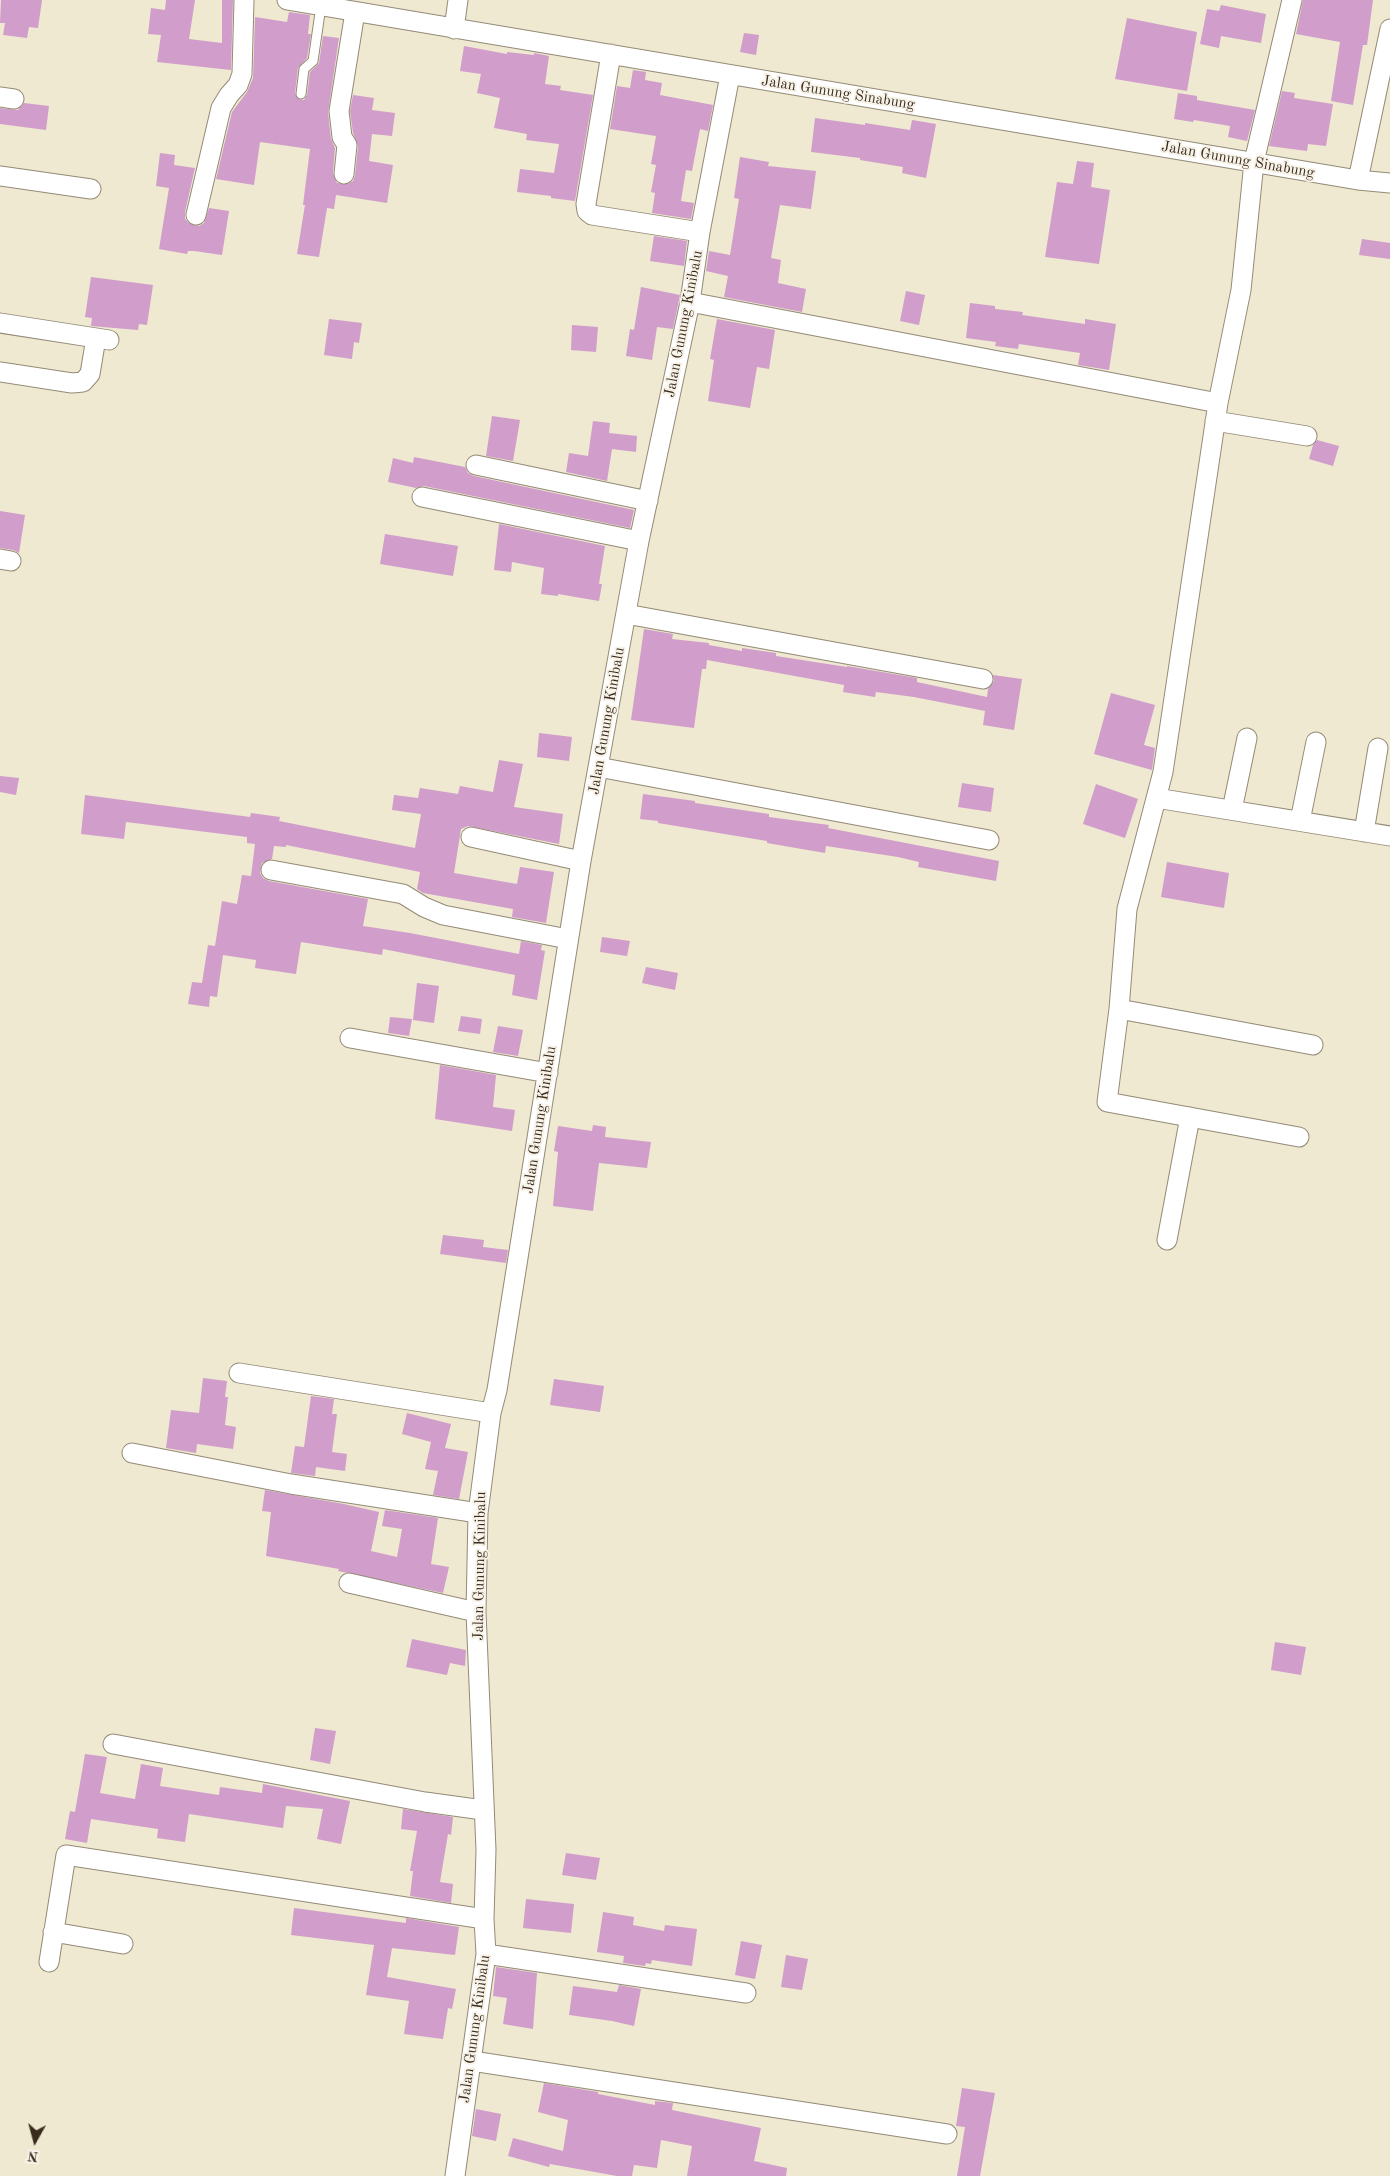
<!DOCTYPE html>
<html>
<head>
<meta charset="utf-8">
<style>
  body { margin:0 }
  #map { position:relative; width:1390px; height:2176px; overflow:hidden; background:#eee9d0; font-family:"Old Standard TT",serif }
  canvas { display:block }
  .north { position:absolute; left:10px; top:2116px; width:50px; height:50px; -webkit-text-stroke:4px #f7f3e8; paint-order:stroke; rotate:187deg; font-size:14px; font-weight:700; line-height:20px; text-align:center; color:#3b2a1e }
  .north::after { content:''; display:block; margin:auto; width:18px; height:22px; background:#3b2a1e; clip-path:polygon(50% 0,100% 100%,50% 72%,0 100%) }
</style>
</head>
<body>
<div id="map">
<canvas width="1390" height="2176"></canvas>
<div class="north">N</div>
</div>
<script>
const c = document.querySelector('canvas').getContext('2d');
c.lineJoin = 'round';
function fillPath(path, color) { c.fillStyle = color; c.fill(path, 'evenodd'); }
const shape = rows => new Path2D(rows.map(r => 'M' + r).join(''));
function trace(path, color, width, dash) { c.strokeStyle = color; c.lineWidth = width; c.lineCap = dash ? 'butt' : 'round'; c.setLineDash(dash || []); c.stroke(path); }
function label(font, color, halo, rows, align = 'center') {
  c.font = font + ' "Old Standard TT",serif'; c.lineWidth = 4; c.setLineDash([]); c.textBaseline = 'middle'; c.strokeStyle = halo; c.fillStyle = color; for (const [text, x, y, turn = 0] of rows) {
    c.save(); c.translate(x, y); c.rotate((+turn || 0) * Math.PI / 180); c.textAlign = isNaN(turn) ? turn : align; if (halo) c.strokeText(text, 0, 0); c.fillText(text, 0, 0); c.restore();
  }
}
const building = shape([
  [1,0,42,0,38,28,29,27,27,38,3,35,5,23,0,23],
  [166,0,195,0,189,39,222,43,222,0,233,0,231,70,157,62,161,35,148,34,151,8,165,10],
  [1303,0,1373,0,1367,45,1363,45,1353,105,1331,101,1340,42,1296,34],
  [1221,5,1266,14,1261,43,1221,36,1219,48,1200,44,1207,9,1219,11],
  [289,12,310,15,308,34,311,34,307,58,298,68,295,93,298,99,304,100,307,95,310,72,319,63,323,36,339,38,328,112,331,139,335,148,333,173,337,183,348,184,353,181,355,175,358,146,353,133,350,111,353,95,374,98,372,110,395,113,392,136,372,134,369,161,393,165,387,203,336,195,334,209,327,208,319,257,297,254,305,205,303,205,310,149,260,142,254,185,216,179,232,112,247,92,253,78,255,17,287,22],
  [1127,18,1197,32,1187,91,1115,79],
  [744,33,759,35,756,55,740,52],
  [464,46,507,54,507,52,534,55,534,53,549,56,545,84,561,86,560,90,593,95,575,201,551,198,551,196,517,192,520,169,554,173,559,144,526,140,527,134,494,128,500,98,477,93,481,74,460,71],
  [633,70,646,72,645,80,662,83,660,95,713,105,708,131,700,129,692,171,686,170,681,201,694,203,691,219,652,213,655,193,651,192,656,165,651,164,656,136,610,129,617,86,630,88],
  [1282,91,1295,93,1294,98,1333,104,1326,146,1308,144,1307,151,1269,146],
  [1178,93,1197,96,1197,100,1255,110,1247,141,1228,137,1230,126,1194,120,1193,122,1174,119],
  [24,103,49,106,46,130,0,124,0,108,18,110],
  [815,118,865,125,865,123,910,130,912,120,936,124,926,178,902,173,903,167,860,160,860,158,811,152],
  [160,153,175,155,174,165,195,168,185,212,185,219,189,223,199,226,204,223,209,208,229,211,222,255,194,251,188,251,187,254,159,249,169,188,156,186],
  [740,157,769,162,768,166,816,171,811,209,780,205,771,258,781,260,778,283,806,289,802,312,724,297,728,276,706,271,709,251,730,255,739,199,734,198],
  [1077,161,1094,163,1091,187,1110,190,1099,264,1045,257,1057,182,1073,184],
  [654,236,687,241,684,266,650,261],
  [1362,239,1390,243,1390,259,1359,255],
  [91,277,153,285,147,325,139,324,138,330,91,326,92,318,85,317],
  [641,287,680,295,673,329,657,327,652,360,626,356,630,329,634,330],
  [906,291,925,295,919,325,900,321],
  [970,303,995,306,995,309,1023,312,1022,315,1085,324,1085,319,1116,324,1109,370,1078,365,1080,353,1019,344,1018,349,995,346,996,342,966,338],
  [329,319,362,323,359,343,354,342,352,359,324,355],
  [717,319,775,330,769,369,757,367,750,408,708,401,714,360,710,359],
  [572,325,598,327,596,352,571,350],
  [492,416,520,420,513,461,486,456],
  [593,421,610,423,609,433,637,436,636,452,612,449,607,481,566,472,569,453,588,456],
  [1317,440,1339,446,1333,466,1309,459,1313,445],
  [414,457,465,467,468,473,474,476,634,510,630,528,424,486,416,488,388,482,393,458,413,463],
  [0,511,25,515,19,553,13,550,0,548],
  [499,524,605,546,599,584,602,584,599,601,558,594,558,596,541,594,544,568,512,562,511,572,494,570],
  [385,534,458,546,453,576,380,564],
  [644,629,673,634,672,639,709,643,709,645,742,651,742,648,776,653,776,656,847,667,847,666,917,678,917,682,987,697,988,689,994,681,993,675,1022,679,1014,730,983,725,985,711,914,697,876,692,875,697,843,692,844,685,707,660,706,669,702,669,694,728,631,720],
  [1111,693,1155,705,1144,745,1155,748,1152,770,1094,754],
  [539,733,572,737,569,761,537,757],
  [499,760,523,764,514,807,563,814,559,844,468,826,461,829,454,873,517,884,520,867,554,872,546,923,512,917,513,909,423,893,417,889,420,872,286,845,286,847,274,846,272,859,262,863,260,873,263,878,269,881,368,899,363,926,410,933,519,954,521,941,542,945,541,950,545,951,537,1000,512,995,515,975,383,949,382,955,301,942,296,974,255,968,256,960,223,955,217,997,210,996,209,1007,188,1004,192,982,202,983,208,945,215,946,222,901,237,904,242,875,251,876,255,844,247,843,247,837,126,822,124,839,81,834,85,795,250,817,251,813,280,817,279,821,415,848,421,814,392,810,394,795,418,798,420,788,458,794,460,786,493,792],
  [0,776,19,778,16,795,0,792],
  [962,783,994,788,991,812,958,807],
  [1096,784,1138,799,1125,838,1083,824],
  [643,794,695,801,695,803,769,814,769,817,829,825,828,828,999,861,996,881,918,867,919,862,898,857,826,846,825,853,767,843,767,841,658,823,658,821,640,819],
  [1167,862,1229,873,1224,908,1161,897],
  [602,937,630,941,627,956,600,952],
  [646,967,678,973,675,990,642,983],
  [417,983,439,986,434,1023,413,1020],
  [461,1016,482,1019,480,1034,458,1031],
  [390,1017,412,1019,409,1036,388,1033],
  [498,1026,523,1030,518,1056,493,1052],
  [440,1065,496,1075,493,1107,515,1110,512,1131,435,1119],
  [593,1125,606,1127,605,1137,651,1142,647,1168,599,1163,593,1211,553,1206,558,1152,554,1151,558,1126,592,1131],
  [443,1235,484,1240,483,1247,508,1250,506,1263,440,1254],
  [203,1378,227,1381,225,1397,228,1397,225,1425,236,1427,233,1449,197,1444,196,1453,166,1448,171,1410,199,1413],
  [554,1379,604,1386,600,1412,550,1405],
  [311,1396,334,1399,332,1414,337,1414,332,1452,347,1454,345,1471,316,1467,315,1476,291,1473,295,1446,304,1447],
  [407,1413,451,1424,445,1448,468,1452,459,1499,433,1495,438,1471,425,1469,431,1442,402,1434],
  [265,1490,344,1504,379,1512,371,1551,397,1557,402,1529,382,1526,385,1510,438,1518,431,1564,449,1567,443,1593,338,1571,339,1569,266,1556,271,1512,262,1511],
  [412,1639,466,1650,465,1666,450,1663,447,1675,406,1667],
  [1275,1642,1306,1647,1301,1675,1271,1670],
  [315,1728,336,1731,330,1764,310,1760],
  [85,1754,107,1757,100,1793,135,1799,141,1764,163,1768,160,1786,219,1795,220,1787,262,1793,263,1784,350,1801,341,1844,317,1839,323,1809,286,1806,283,1828,189,1814,185,1842,157,1838,158,1829,91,1819,87,1843,65,1839,70,1811,75,1812],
  [403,1809,453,1817,451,1835,448,1834,440,1882,453,1884,451,1903,410,1896,413,1871,410,1871,417,1831,401,1829],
  [566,1853,600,1858,596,1880,562,1875],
  [526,1899,574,1904,571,1933,523,1928],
  [294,1908,406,1923,406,1918,459,1927,455,1955,392,1948,387,1977,456,1989,452,2009,448,2008,443,2039,404,2034,409,2001,366,1995,374,1945,291,1935],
  [603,1912,634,1917,633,1925,664,1931,665,1925,697,1929,692,1966,652,1960,651,1964,646,1963,645,1966,623,1963,624,1956,597,1952],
  [741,1941,762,1945,755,1979,735,1975],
  [786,1955,808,1959,802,1990,781,1987],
  [496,1967,537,1973,533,2029,503,2024,507,1998,493,1996],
  [619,1985,641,1989,634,2026,612,2021,569,2015,573,1986,617,1992],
  [544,2083,598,2092,598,2094,655,2105,655,2101,673,2103,672,2110,761,2128,754,2161,787,2168,786,2176,687,2176,692,2146,661,2140,657,2168,634,2165,632,2176,617,2176,550,2164,549,2167,508,2156,513,2138,563,2151,568,2120,538,2112],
  [962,2088,995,2093,980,2176,957,2176,965,2127,956,2126],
  [476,2109,501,2114,496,2141,472,2136]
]);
const service = shape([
  [301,94,304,69,313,61,321,6]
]);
const minor = shape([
  [287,0,1358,180,1390,183],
  [1292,0,1254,162,1241,290,1218,403,1163,772,1127,909,1119,1009,1313,1045],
  [454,29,458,0],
  [611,54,586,204,587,211,592,215,700,232],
  [0,97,14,99],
  [344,174,347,145,342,137,339,111,355,12],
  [0,176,91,189],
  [1358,180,1390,29],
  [196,215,221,108,229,95,238,85,242,74,244,0],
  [690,302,1218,403],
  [0,323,109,340],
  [0,372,72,383,83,382,90,374,96,338],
  [1215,421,1307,436],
  [476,465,648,501],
  [422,497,639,541],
  [0,559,11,561],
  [626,614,983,679],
  [598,767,989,840],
  [1156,798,1390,836],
  [1232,810,1247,738],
  [1300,821,1316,742],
  [1364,832,1378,748],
  [471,837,581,861],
  [271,870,403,894,424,907,443,915,568,939],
  [1119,1009,1107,1102,1299,1137],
  [350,1038,548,1073],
  [1167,1240,1190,1117],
  [239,1373,491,1413],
  [132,1453,291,1484,478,1513],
  [349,1583,476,1612],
  [113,1744,425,1802,483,1810],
  [53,1932,123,1944],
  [486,1954,746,1993],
  [49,1962,66,1855,484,1919],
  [472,2061,947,2134],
  [455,2176,486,1954,484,1919,486,1850,476,1612,478,1513,491,1413,497,1390,581,861,639,541,690,302,700,232,730,75]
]);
const streetNames = [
  ["Jalan Gunung Sinabung",838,93,9],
  ["Jalan Gunung Sinabung",1238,160,10],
  ["Jalan Gunung Kinibalu",684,324,-79],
  ["Jalan Gunung Kinibalu",607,721,-80],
  ["Jalan Gunung Kinibalu",540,1120,-81],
  ["Jalan Gunung Kinibalu",480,1566,-89],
  ["Jalan Gunung Kinibalu",475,2029,-82]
];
fillPath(building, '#d19dcb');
trace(service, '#948a77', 11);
trace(minor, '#948a77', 21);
trace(service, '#fff', 9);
trace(minor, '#fff', 19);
label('15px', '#3b2a1e', '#f7f3e8', streetNames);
</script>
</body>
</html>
